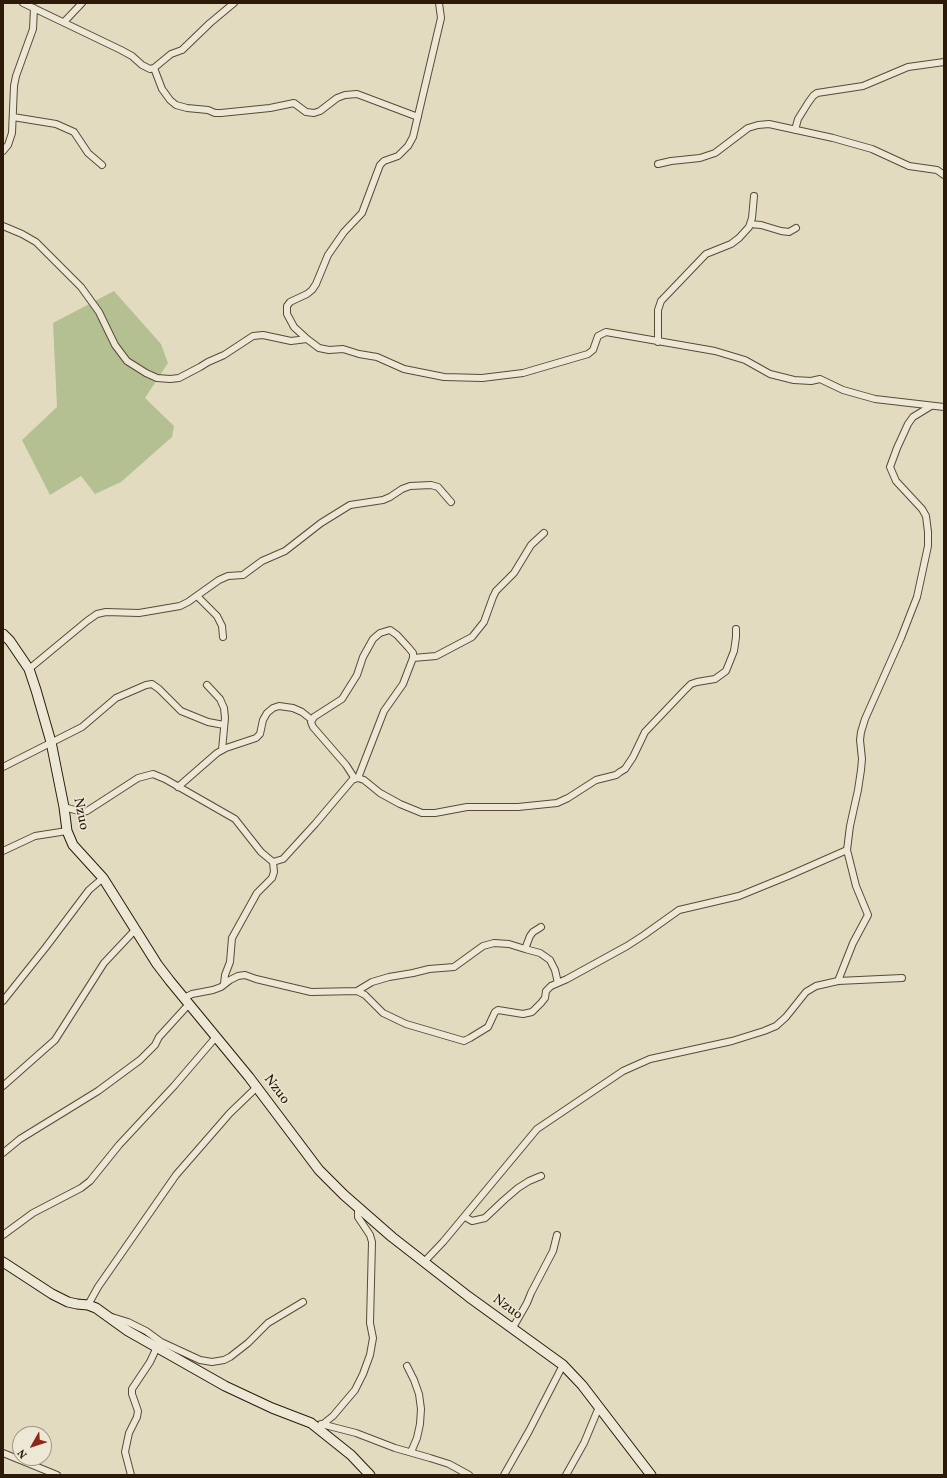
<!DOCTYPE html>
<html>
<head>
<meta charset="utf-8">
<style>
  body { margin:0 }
  #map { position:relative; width:947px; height:1478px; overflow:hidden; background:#e3dbc0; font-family:Vollkorn,serif }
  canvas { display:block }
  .frame { position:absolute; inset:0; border:4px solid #2b1a07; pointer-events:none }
  .north { position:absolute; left:12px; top:1426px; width:40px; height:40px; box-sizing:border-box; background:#ede8d6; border:1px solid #9f9683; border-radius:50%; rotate:231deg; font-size:11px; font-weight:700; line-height:16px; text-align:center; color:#2b1a07 }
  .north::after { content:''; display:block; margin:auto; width:14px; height:18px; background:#8f2418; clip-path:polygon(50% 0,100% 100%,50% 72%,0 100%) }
</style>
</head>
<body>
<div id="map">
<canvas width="947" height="1478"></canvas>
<div class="frame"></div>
<div class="north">N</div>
</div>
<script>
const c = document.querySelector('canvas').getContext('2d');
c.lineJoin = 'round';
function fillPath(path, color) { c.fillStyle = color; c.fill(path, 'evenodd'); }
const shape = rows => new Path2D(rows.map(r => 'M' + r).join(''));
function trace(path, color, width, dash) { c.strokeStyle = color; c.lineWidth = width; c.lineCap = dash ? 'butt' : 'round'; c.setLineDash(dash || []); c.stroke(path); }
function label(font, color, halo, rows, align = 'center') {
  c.font = font + ' Vollkorn,serif'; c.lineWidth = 3; c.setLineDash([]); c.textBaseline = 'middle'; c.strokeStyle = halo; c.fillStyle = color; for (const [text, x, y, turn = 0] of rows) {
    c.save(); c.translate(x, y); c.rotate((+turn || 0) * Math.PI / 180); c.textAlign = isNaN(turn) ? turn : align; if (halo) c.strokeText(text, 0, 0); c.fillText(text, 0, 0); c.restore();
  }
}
const green = shape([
  [114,291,161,344,168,363,145,398,174,426,172,437,121,482,95,494,81,476,50,495,22,440,57,407,53,323]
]);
const street = shape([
  [23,3,121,50,132,56,142,65,150,69,154,68,171,54,182,50,210,23,234,3],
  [439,3,441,18,413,137,408,146,398,156,384,161,380,165,362,213,344,232,328,255,316,284,312,290,307,294,290,302,287,306,287,314,294,327,307,339,319,348,329,350,343,349,359,354,377,357,404,369,444,377,482,378,523,373,588,354,593,350,598,336,606,332,715,351,745,360,770,374,794,380,811,381,820,379,843,390,875,399,944,407],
  [64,22,82,3],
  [154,68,162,89,170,100,176,105,187,108,208,110,215,113,221,113,270,108,294,103,306,112,314,113,320,111,337,98,345,95,357,94,418,117],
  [13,117,56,124,74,132,88,153,102,165],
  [795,130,798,119,808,103,813,96,817,93,863,86,908,67,944,62],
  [3,151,8,145,12,133,14,86,16,76,33,29,34,8],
  [658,164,671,161,700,158,715,153,748,128,758,125,769,124,833,138,872,149,909,166,937,170,944,175],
  [750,224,761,225,781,231,789,232,796,228],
  [3,226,22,234,36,242,81,287,99,312,115,345,127,361,146,373,157,378,170,379,179,378,200,367,208,362,224,355,253,336,263,335,291,341,307,339],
  [658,342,658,310,661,301,706,254,731,244,739,238,749,227,752,218,754,196],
  [197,596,217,616,222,626,223,637],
  [413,658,436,656,472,637,484,622,493,597,496,591,514,573,531,545,544,533],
  [29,669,87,621,97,614,106,612,139,613,180,606,188,602,219,580,228,576,243,575,262,561,285,551,321,523,350,505,383,500,390,497,402,489,410,486,431,485,438,487,451,502],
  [207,685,220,699,224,708,225,718,222,750],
  [3,767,82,727,116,698,146,685,152,684,159,689,181,711,208,722,224,725],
  [355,779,346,765,313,727,311,722,314,717,342,699,357,675,363,657,373,639,380,633,390,630,397,635,408,647,413,653,413,658,403,684,384,711,358,778],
  [178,787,217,753,226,748,256,738,260,734,263,720,267,713,273,708,279,706,293,708,302,712,312,720],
  [64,807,82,812,87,811,138,778,153,774,165,779,235,819,261,852,273,862,283,859,315,824,353,779,358,778,364,780,380,793,400,804,422,813,435,813,467,807,518,807,557,803,568,798,596,780,616,775,620,772,625,769,633,757,645,732,684,691,691,684,697,682,715,679,726,671,734,651,736,637,736,629],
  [3,851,35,836,67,831],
  [525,949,530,936,533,932,541,927],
  [838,981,853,943,868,915,856,886,847,850,850,826,858,790,861,770,862,759,860,740,861,732,865,719,901,638,917,597,928,546,928,532,926,516,922,509,896,481,890,467,897,448,908,424,913,417,931,406],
  [224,984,225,975,230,962,232,938,257,893,272,878,274,872,273,862],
  [357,991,372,982,389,977,413,973,429,969,454,967,483,946,494,943,509,944,525,949,540,953,550,960,555,970,558,983],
  [184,998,192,994,213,990,221,987,230,980,238,976,245,975,256,979,311,992,357,991,365,995,383,1013,406,1024,464,1041,470,1038,488,1027,495,1012,498,1010,523,1014,532,1012,541,1003,545,998,546,991,551,986,567,979,627,946,644,935,679,910,739,896,788,876,847,850],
  [3,1001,46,947,89,890,103,878],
  [3,1086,55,1040,104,963,135,930],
  [3,1153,20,1139,98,1091,140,1060,155,1045,159,1037,189,1004],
  [465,1217,472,1221,485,1218,504,1200,518,1188,529,1181,541,1176],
  [3,1235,33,1213,81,1188,90,1181,119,1145,174,1086,216,1037],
  [424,1262,443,1242,537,1129,623,1071,650,1059,732,1041,764,1031,776,1026,786,1017,806,992,816,986,838,981,902,978],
  [88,1305,98,1287,176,1175,230,1113,257,1087],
  [112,1317,128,1322,146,1331,161,1342,200,1360,212,1362,224,1360,230,1357,248,1343,268,1323,303,1302],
  [510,1327,515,1324,527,1303,531,1293,553,1251,557,1235],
  [407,1366,414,1380,419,1394,421,1409,420,1424,417,1438,411,1452],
  [321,1424,356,1433,395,1448,430,1458,449,1464,469,1475],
  [323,1424,333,1416,355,1390,363,1374,370,1355,373,1338,370,1323,372,1242,370,1235,358,1217,358,1207],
  [3,1453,57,1475],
  [131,1475,125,1452,129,1433,137,1417,138,1411,132,1394,132,1389,150,1362,157,1347],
  [504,1475,529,1431,563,1365],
  [566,1475,584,1443,599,1407]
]);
const secondary = shape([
  [3,634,10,641,29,669,36,690,51,742,64,807,67,831,73,845,103,878,157,964,170,981,249,1077,319,1170,344,1195,392,1237,469,1297,563,1365,582,1385,651,1475],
  [3,1262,52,1294,68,1302,77,1304,88,1305,96,1308,128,1331,225,1386,272,1408,311,1423,351,1455,370,1475]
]);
const streetNames = [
  ["Nzuo",80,814,79],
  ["Nzuo",276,1090,53],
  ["Nzuo",507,1308,36]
];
fillPath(green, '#b4c092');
trace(street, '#594a35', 8);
trace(secondary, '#2b1a07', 11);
trace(street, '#ede8d6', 6);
trace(secondary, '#ede8d6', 9);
label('14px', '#2b1a07', '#ede8d6', streetNames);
</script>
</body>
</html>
